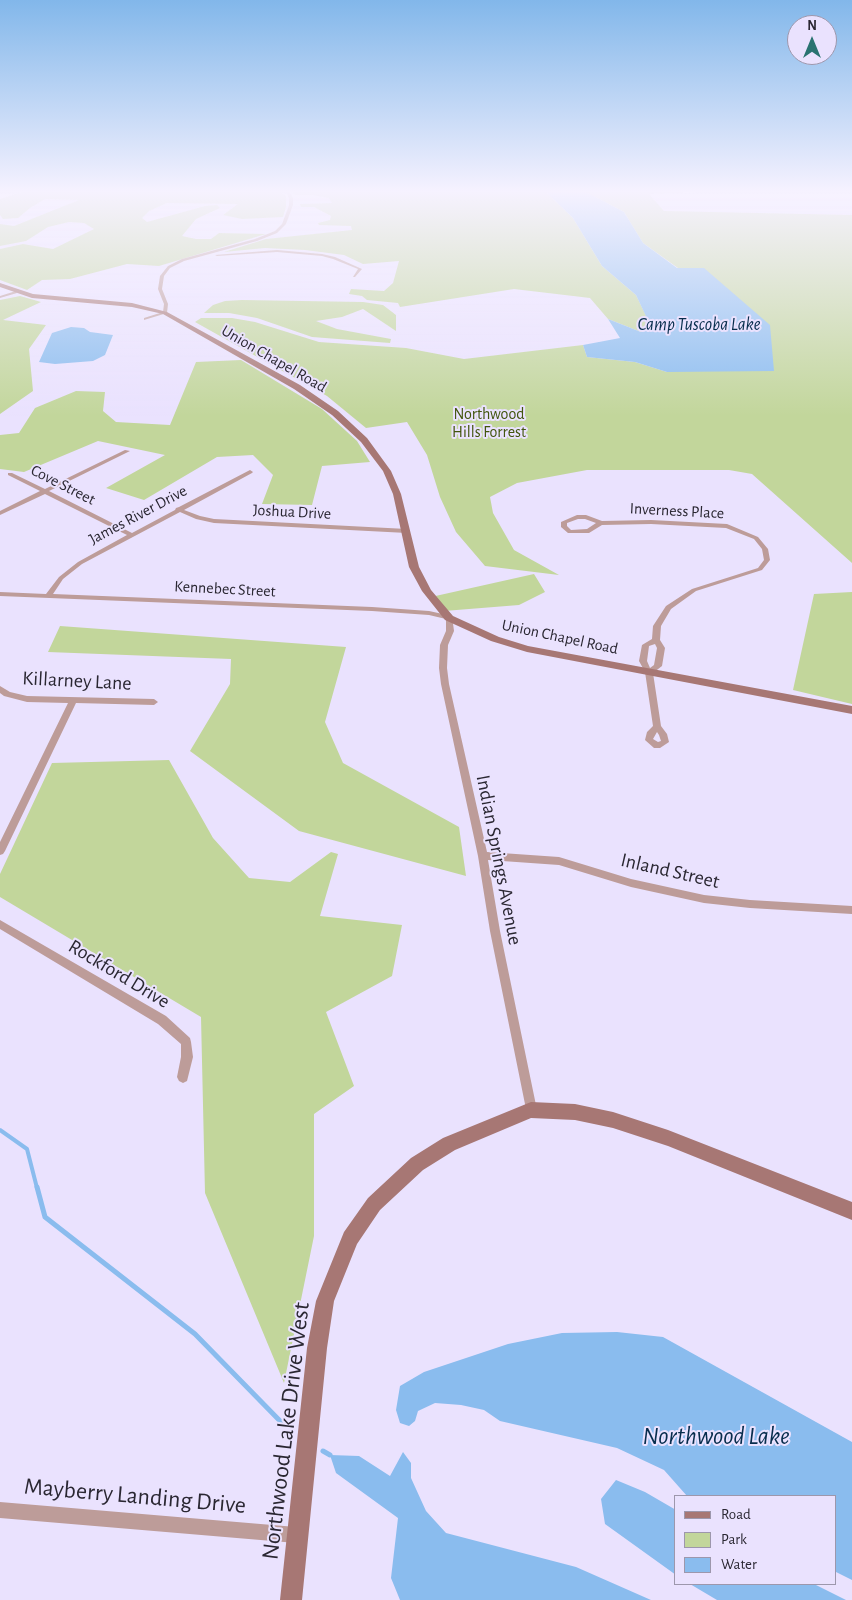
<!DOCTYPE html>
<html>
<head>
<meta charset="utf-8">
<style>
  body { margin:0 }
  #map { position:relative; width:852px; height:1600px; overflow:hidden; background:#eae2fe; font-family:"Alegreya Sans",sans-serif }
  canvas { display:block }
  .legend { position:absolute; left:674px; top:1495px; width:162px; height:90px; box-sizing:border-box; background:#eae2fe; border:1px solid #9d97ac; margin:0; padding:6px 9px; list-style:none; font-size:15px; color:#2a2732 }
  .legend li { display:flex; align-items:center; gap:10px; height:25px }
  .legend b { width:25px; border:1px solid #9d97ac }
  .north { position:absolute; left:787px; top:15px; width:50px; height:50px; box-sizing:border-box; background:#eae2fe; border:1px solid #9d97ac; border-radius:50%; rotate:0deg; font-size:14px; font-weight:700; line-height:20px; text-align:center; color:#2a2732 }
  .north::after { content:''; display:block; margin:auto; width:18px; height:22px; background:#2a7371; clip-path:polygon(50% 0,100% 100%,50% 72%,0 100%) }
</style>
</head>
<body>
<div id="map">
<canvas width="852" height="1600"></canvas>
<ul class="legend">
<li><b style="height:6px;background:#a77774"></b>Road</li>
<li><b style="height:14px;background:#c2d69b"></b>Park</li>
<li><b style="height:14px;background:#8abcee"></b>Water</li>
</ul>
<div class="north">N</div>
</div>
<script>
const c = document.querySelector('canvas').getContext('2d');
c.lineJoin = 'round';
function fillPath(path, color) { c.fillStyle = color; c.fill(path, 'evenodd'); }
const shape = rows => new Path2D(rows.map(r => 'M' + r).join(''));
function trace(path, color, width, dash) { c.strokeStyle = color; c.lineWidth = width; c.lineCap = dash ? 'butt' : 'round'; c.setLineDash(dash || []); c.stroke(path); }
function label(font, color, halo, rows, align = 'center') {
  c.font = font + ' "Alegreya Sans",sans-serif'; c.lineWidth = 4; c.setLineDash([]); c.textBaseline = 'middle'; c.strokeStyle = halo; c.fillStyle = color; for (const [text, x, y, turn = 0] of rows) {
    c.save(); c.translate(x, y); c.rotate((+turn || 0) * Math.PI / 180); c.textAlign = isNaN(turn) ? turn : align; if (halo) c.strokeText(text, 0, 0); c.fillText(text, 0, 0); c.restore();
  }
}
const green = shape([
  [22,192,280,192,286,196,286,207,283,217,242,219,223,215,238,204,167,203,149,211,142,218,147,222,205,206,217,205,220,208,196,219,182,236,196,239,211,239,219,233,266,234,159,266,127,264,70,279,42,280,27,290,0,280,0,249,23,244,53,249,94,229,84,223,69,222,48,227,26,241,0,246,0,224,14,226,79,200,45,199,30,208,18,218,3,219,0,215,0,199],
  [292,192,546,192,573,218,602,266,636,295,653,330,641,332,608,319,590,298,514,289,400,307,398,303,367,300,362,296,349,294,351,289,384,291,393,283,399,261,363,264,344,255,305,250,265,248,224,252,266,239,352,230,351,226,319,225,318,223,330,220,331,216,314,207,301,207,300,204,332,203,329,198,314,195,295,195],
  [586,192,698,192,649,194,664,211,852,215,852,563,752,474,729,470,587,470,517,483,490,497,493,513,514,550,559,575,485,566,456,532,440,497,427,455,407,422,366,428,327,396,195,322,201,318,232,318,255,322,319,342,406,348,464,359,583,345,587,357,635,362,667,372,704,268,678,268,643,243,624,212],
  [20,296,41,302,3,320,46,325,29,349,33,391,0,414,0,300],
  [242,300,363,302,383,305,396,315,396,331,363,309,342,317,316,321,337,329,391,339,390,343,312,337,257,318,229,313,204,313,213,305,225,301],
  [241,360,322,409,357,441,370,462,322,466,312,505,262,504,273,475,253,455,217,457,144,500,106,488,165,455,98,441,24,472,0,469,0,435,19,433,35,408,76,391,105,392,103,411,116,422,170,425,196,362],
  [534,574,545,592,519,605,444,611,431,597],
  [852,592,852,704,793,690,814,594],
  [60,626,346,647,325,722,343,763,459,827,466,876,299,831,190,751,230,684,231,659,48,652],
  [169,760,213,838,249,878,290,882,331,852,338,854,320,916,402,925,392,976,326,1012,354,1086,314,1114,314,1236,284,1383,205,1193,201,1017,0,897,0,874,52,763]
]);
const water = shape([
  [546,192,586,192,624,212,643,243,677,268,704,268,770,325,774,371,667,372,635,362,587,357,583,345,620,338,608,319,641,332,652,329,636,295,602,266,573,218],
  [71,327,84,328,90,332,113,335,105,355,93,361,55,364,39,362,52,333],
  [617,1332,663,1337,852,1442,852,1580,836,1572,836,1496,687,1496,664,1470,617,1448,500,1421,484,1410,461,1405,435,1403,418,1411,415,1421,409,1426,400,1423,396,1410,400,1386,424,1372,508,1344,562,1333],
  [403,1452,411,1463,411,1478,426,1511,446,1533,576,1567,651,1600,400,1600,391,1578,398,1518,336,1473,330,1455,359,1456,390,1476],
  [616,1480,645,1492,676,1510,676,1575,605,1524,601,1499],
  [690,1584,814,1584,846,1600,717,1600]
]);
const streamFar1 = shape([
  [0,1130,27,1149,37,1188]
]);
const stream = shape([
  [37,1187,45,1217,195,1334,283,1424],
  [323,1451,330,1455]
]);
const street = shape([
  [286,192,290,192,293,198,293,205,286,224,277,233,257,241,184,261,170,268,164,276,162,289,168,304,167,313,144,320,144,318,163,312,164,304,158,289,160,276,168,266,182,259,255,239,275,231,282,224,289,205,289,198,286,192],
  [277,250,322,254,335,257,362,269,355,277,353,277,358,269,333,259,322,256,277,252,217,256,215,255,277,250],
  [16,291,17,293,0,298,0,296,16,291],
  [125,450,130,451,49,491,132,533,175,510,176,508,179,507,250,470,253,472,252,473,184,510,200,516,214,519,407,529,410,531,407,533,214,523,196,519,180,512,82,564,63,579,53,594,372,607,429,611,452,616,454,631,448,645,447,668,449,684,487,852,559,857,631,879,704,895,750,900,852,906,852,914,750,908,704,903,631,887,559,865,488,860,500,931,537,1110,535,1114,531,1116,527,1114,490,931,478,856,441,684,439,668,440,645,446,631,446,619,429,615,372,611,0,596,0,592,46,594,59,577,78,562,127,535,45,494,0,515,0,511,40,491,8,475,8,473,12,473,45,489,125,450],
  [577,515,586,515,602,521,651,520,727,524,758,537,768,549,770,560,762,570,696,591,671,609,661,626,660,640,665,648,662,666,653,673,661,726,667,734,669,742,660,748,654,748,645,740,647,732,653,726,645,672,639,661,642,645,652,639,653,626,666,606,692,589,758,568,764,560,762,549,754,539,726,528,651,524,602,525,589,533,568,533,561,527,561,522,577,515],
  [578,519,585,519,596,523,587,529,571,530,567,526,567,523,578,519],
  [655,644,657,648,654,665,650,668,647,661,649,646,655,644],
  [657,732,659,735,661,741,658,742,653,739,657,732],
  [0,686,10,692,27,696,154,699,158,702,154,705,76,703,5,851,3,854,0,855,0,842,68,703,27,702,4,696,0,693,0,686],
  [0,920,166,1016,190,1038,191,1042,193,1057,187,1081,183,1083,179,1081,177,1077,181,1057,181,1044,158,1024,0,929,0,920],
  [0,1502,296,1527,301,1530,304,1535,301,1540,296,1543,0,1518,0,1502]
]);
const secondary = shape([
  [0,283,33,294,132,303,167,312,300,385,338,411,367,438,391,471,401,494,419,567,431,590,453,616,499,637,528,646,852,706,852,714,527,652,491,641,445,620,422,591,409,567,393,494,383,471,361,442,332,415,294,389,163,314,132,307,32,298,0,287,0,283],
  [531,1102,575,1104,613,1112,668,1130,852,1202,852,1220,668,1146,613,1128,575,1120,531,1118,455,1150,423,1170,380,1210,357,1244,334,1301,327,1348,302,1600,280,1600,307,1348,316,1301,344,1232,368,1198,411,1158,443,1138,531,1102]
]);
const farStreetnames = [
  ["Union Chapel Road",274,359,30],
  ["Cove Street",63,485,27],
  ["Inverness Place",677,511,3],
  ["Joshua Drive",292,512,3],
  ["James River Drive",138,515,-28],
  ["Kennebec Street",225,589,3],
  ["Union Chapel Road",560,637,12]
];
const farParknames = [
  ["Northwood",489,414],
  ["Hills Forrest",489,432]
];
const farWaternames = [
  ["Camp Tuscoba Lake",699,325]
];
const streetNames = [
  ["Killarney Lane",77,681,3],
  ["Indian Springs Avenue",499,860,79],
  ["Inland Street",670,871,13],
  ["Rockford Drive",119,974,31]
];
const nearStreetnames = [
  ["Northwood Lake Drive West",286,1431,-83],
  ["Mayberry Landing Drive",135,1496,5]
];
const nearWaternames = [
  ["Northwood Lake",716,1436]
];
fillPath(green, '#c2d69b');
fillPath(water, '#8abcee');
trace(streamFar1, '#8abcee', 4);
trace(stream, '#8abcee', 5);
fillPath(street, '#bd9c99');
fillPath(secondary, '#a77774');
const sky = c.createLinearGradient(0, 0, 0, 416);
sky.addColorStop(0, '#82b7ea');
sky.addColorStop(0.46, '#f6f2ff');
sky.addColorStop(1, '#f6f2ff00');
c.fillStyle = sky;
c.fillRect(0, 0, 852, 416);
label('16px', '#2a2732', '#eae2fe', farStreetnames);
label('16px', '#42550d', '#eae2fe', farParknames);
label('italic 18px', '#072d4d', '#eae2fe', farWaternames);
label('20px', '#2a2732', '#eae2fe', streetNames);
label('24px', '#2a2732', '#eae2fe', nearStreetnames);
label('italic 25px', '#072d4d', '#eae2fe', nearWaternames);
</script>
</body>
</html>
